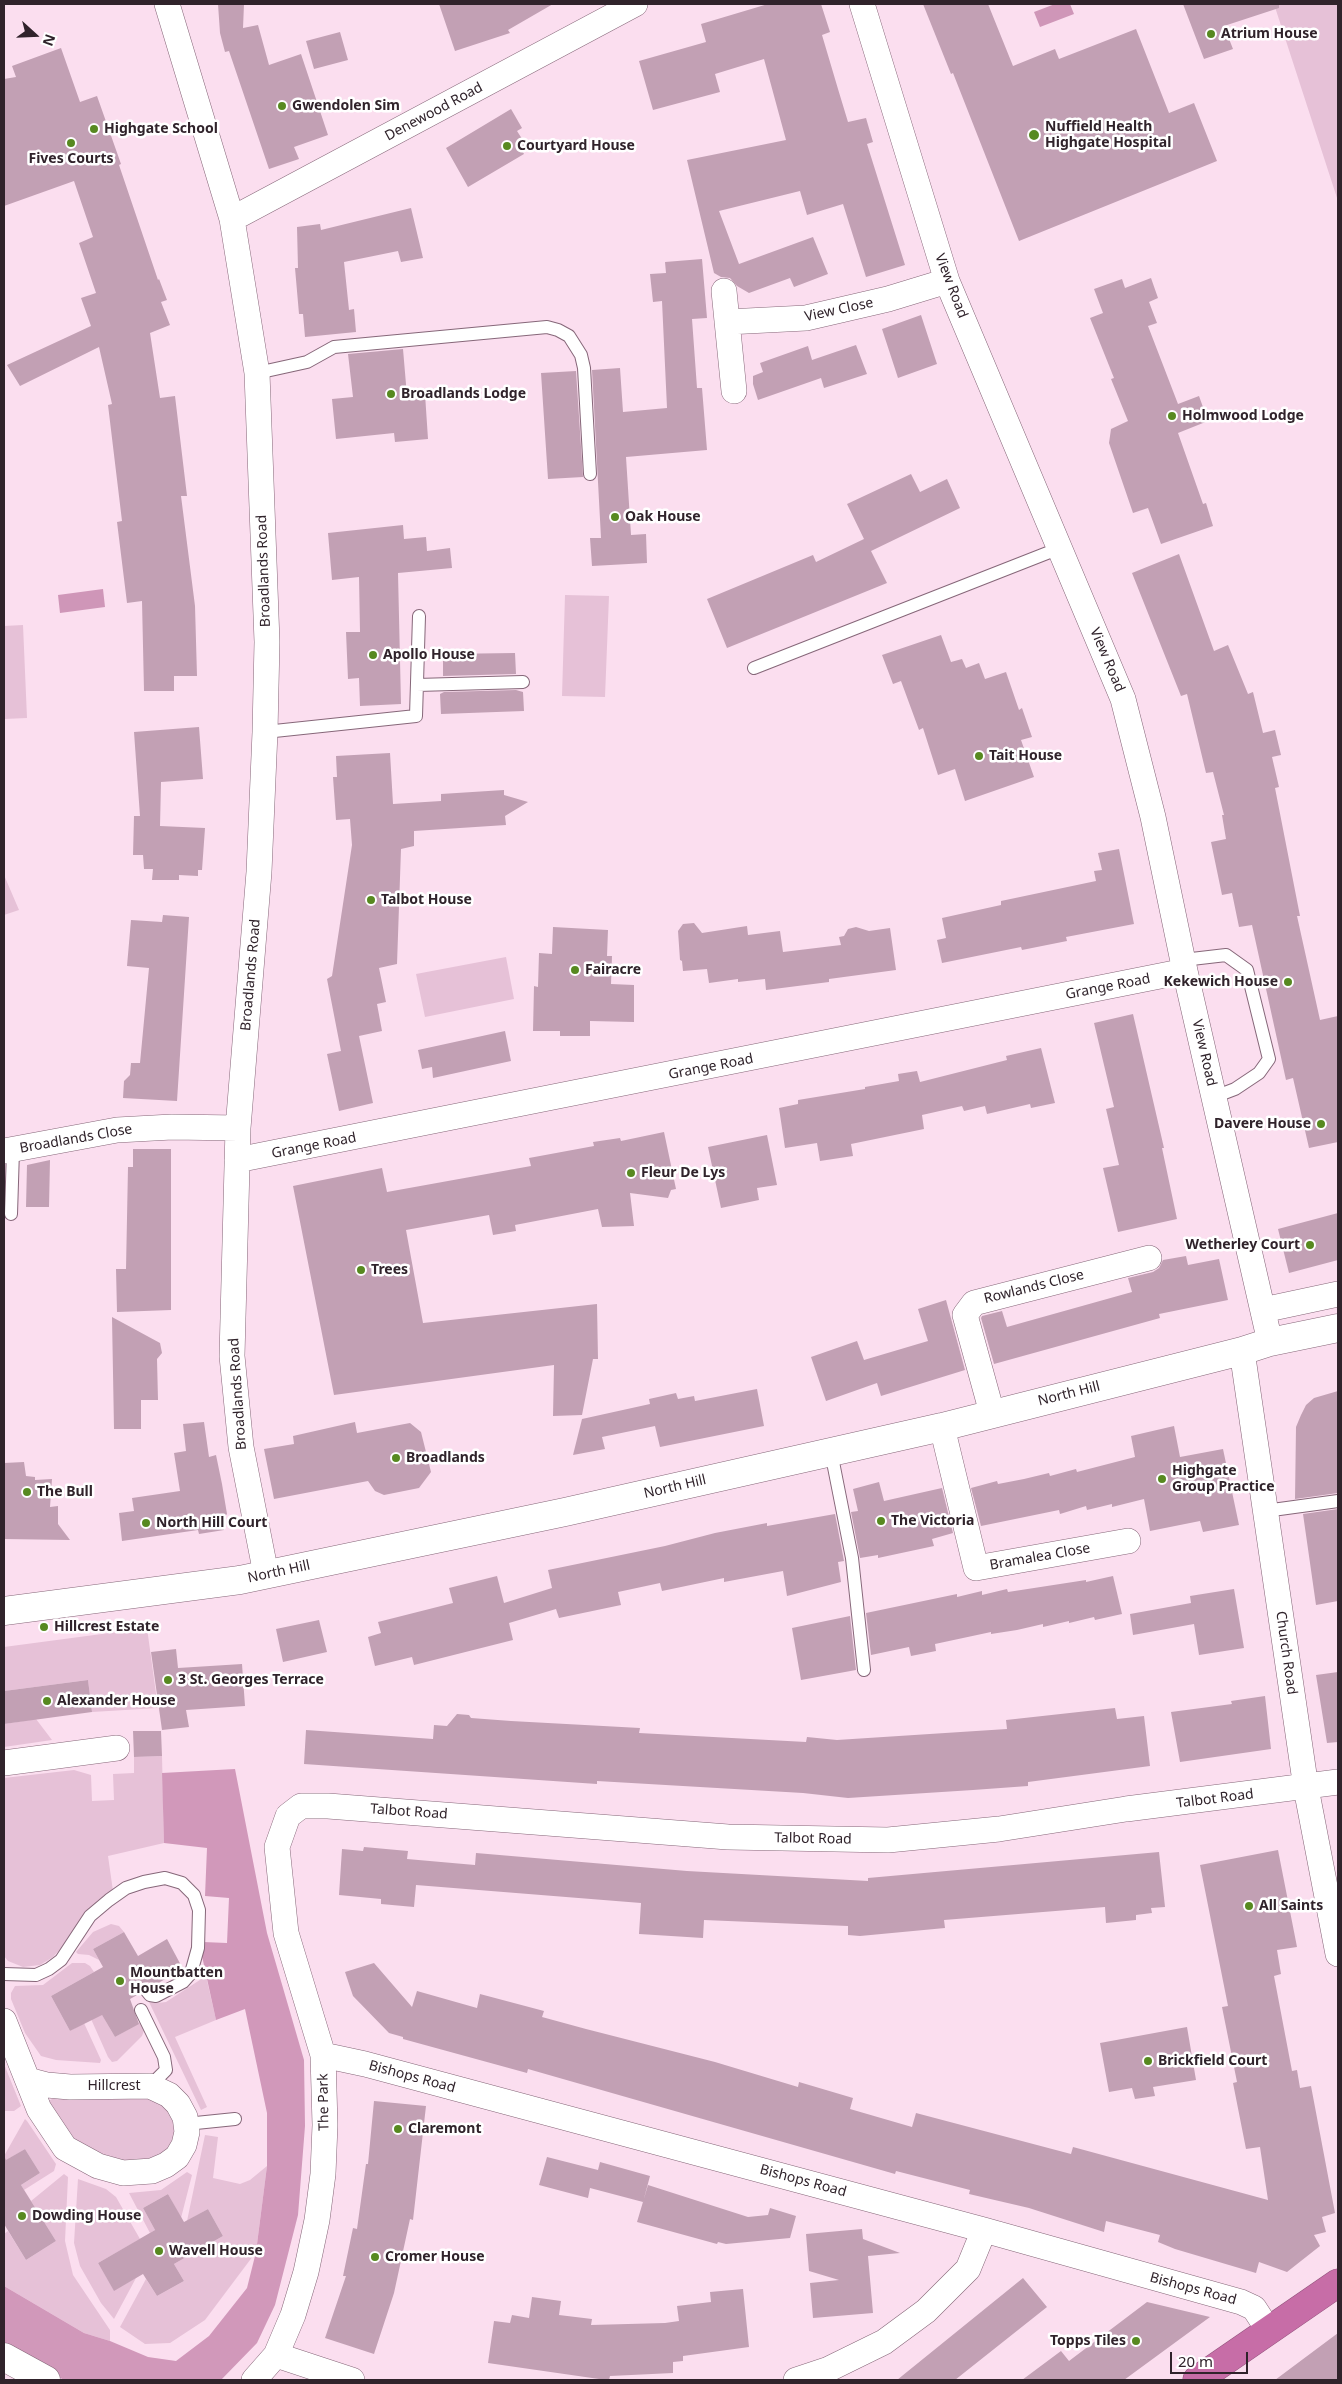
<!DOCTYPE html>
<html>
<head>
<meta charset="utf-8">
<style>
  body { margin:0 }
  #map { position:relative; width:1342px; height:2384px; overflow:hidden; background:#fbdeef; font-family:"Noto Sans",sans-serif }
  canvas { display:block }
  .frame { position:absolute; inset:0; border:5px solid #30232b; pointer-events:none }
  .north { position:absolute; left:10px; top:10px; width:50px; height:50px; -webkit-text-stroke:4px #fff; paint-order:stroke; rotate:110deg; font-size:14px; font-weight:700; line-height:20px; text-align:center; color:#30232b }
  .north::after { content:''; display:block; margin:auto; width:18px; height:22px; background:#30232b; clip-path:polygon(50% 0,100% 100%,50% 72%,0 100%) }
  .scale { position:absolute; left:1170px; top:2352px; width:78px; height:22px; box-sizing:border-box; border:2px solid #30232b; border-top:0; padding-left:6px; font-size:15px; line-height:18px; white-space:nowrap; color:#30232b; -webkit-text-stroke:4px #fff; paint-order:stroke }
</style>
</head>
<body>
<div id="map">
<canvas width="1342" height="2384"></canvas>
<div class="frame"></div>
<div class="north">N</div>
<div class="scale">20 m</div>
</div>
<script>
const c = document.querySelector('canvas').getContext('2d');
c.lineJoin = 'round';
function fillPath(path, color) { c.fillStyle = color; c.fill(path, 'evenodd'); }
const shape = rows => new Path2D(rows.map(r => 'M' + r).join(''));
function trace(path, color, width, dash) { c.strokeStyle = color; c.lineWidth = width; c.lineCap = dash ? 'butt' : 'round'; c.setLineDash(dash || []); c.stroke(path); }
function label(font, color, halo, rows, align = 'center') {
  c.font = font + ' "Noto Sans",sans-serif'; c.lineWidth = 5; c.setLineDash([]); c.textBaseline = 'middle'; c.strokeStyle = halo; c.fillStyle = color; for (const [text, x, y, turn = 0] of rows) {
    c.save(); c.translate(x, y); c.rotate((+turn || 0) * Math.PI / 180); c.textAlign = isNaN(turn) ? turn : align; if (halo) c.strokeText(text, 0, 0); c.fillText(text, 0, 0); c.restore();
  }
}
const green = shape([
  [1274,4,1338,4,1338,201],
  [565,595,609,596,605,697,562,696],
  [23,625,27,718,4,719,4,626],
  [4,875,19,910,4,915],
  [506,957,514,999,425,1017,416,974],
  [147,1628,158,1708,92,1712,88,1680,4,1691,4,1647],
  [36,1719,52,1740,4,1747,4,1724],
  [162,1756,164,1843,108,1856,113,1891,53,1957,40,1965,23,1967,8,1961,4,1956,4,1778,74,1770,91,1775,92,1801,114,1800,113,1774,134,1773,134,1757],
  [111,1924,119,1926,124,1932,93,1949,99,1960,89,1955,78,1954,76,1952,93,1932],
  [72,1963,85,1963,90,1966,94,1972,51,1996,70,2031,84,2023,101,2060,100,2063,56,2060,41,2056,25,2033,11,1999,11,1993,15,1986,43,1985],
  [206,1976,216,2020,175,2037,207,2107,201,2110,149,2002,140,1993,143,1991,157,2003,166,2002],
  [101,2013,115,2037,143,2021,145,2028,142,2036,117,2061,112,2062,108,2057,91,2019],
  [4,2064,21,2106,14,2111,4,2111],
  [150,2094,174,2116,176,2133,167,2153,150,2160,130,2163,101,2157,68,2139,46,2102,56,2097],
  [25,2119,27,2121,56,2164,54,2171,24,2190,21,2185,40,2173,25,2149,4,2162,4,2156],
  [205,2135,218,2137,213,2178,240,2184,250,2180,267,2166,256,2252,205,2320,170,2343,145,2344,120,2327,146,2279,157,2296,184,2281,174,2264,223,2236,208,2209,187,2221],
  [187,2172,192,2175,181,2218,168,2194,143,2208,155,2230,150,2233,129,2193,161,2190],
  [64,2174,68,2177,65,2241,73,2275,110,2330,110,2341,84,2333,4,2286,4,2234,8,2231,26,2260,56,2241,31,2201],
  [78,2179,106,2189,116,2197,140,2239,98,2263,114,2290,136,2278,114,2319,101,2303,80,2266,74,2243]
]);
const forest = shape([
  [235,1769,267,1933,304,2060,305,2126,298,2215,275,2305,257,2343,221,2380,64,2380,4,2347,4,2286,84,2333,110,2341,148,2357,176,2361,209,2336,247,2288,256,2252,267,2166,267,2113,245,2009,216,2020,202,1956,203,1942,227,1943,229,1898,205,1896,207,1848,164,1843,162,1773]
]);
const water = shape([
  [1055,4,1070,4,1074,14,1040,27,1034,12],
  [103,589,105,607,60,613,58,595]
]);
const building = shape([
  [218,4,244,4,243,28,258,25,269,65,301,54,328,135,294,147,299,159,269,169,229,51,225,52,220,33],
  [439,4,553,4,508,30,510,33,455,51],
  [768,4,821,4,830,32,822,35,838,89,848,122,866,118,873,142,867,144,905,265,866,277,843,204,807,215,800,191,719,211,739,264,813,237,828,274,794,287,790,278,749,293,737,286,730,278,721,277,714,273,687,160,786,140,764,59,715,74,720,92,653,110,639,61,706,42,701,24],
  [923,4,988,4,1013,66,1055,49,1059,59,1136,29,1169,113,1194,103,1217,161,1019,241,953,73,951,74],
  [1183,4,1279,4,1279,8,1224,26,1233,49,1204,59],
  [340,32,348,60,314,69,306,41],
  [61,48,80,102,97,96,121,164,119,165,158,280,159,279,167,300,161,302,170,325,150,333,160,398,175,396,187,496,181,496,195,606,197,676,174,676,174,691,144,691,142,601,127,603,117,522,122,521,108,405,112,404,99,347,20,386,7,365,91,326,81,298,96,293,79,243,93,237,74,181,4,206,4,79,16,77,12,66],
  [511,109,522,128,517,131,526,145,521,148,524,154,468,187,446,148],
  [411,208,423,258,401,262,398,251,344,262,349,310,354,309,356,332,305,337,303,314,299,314,295,268,298,268,297,227,320,224,321,230],
  [702,259,707,318,692,319,697,388,702,388,707,450,626,457,631,535,646,534,647,563,592,566,590,538,601,538,592,370,620,368,623,412,667,408,662,301,653,302,650,274,666,273,665,262],
  [1151,278,1158,298,1149,302,1157,323,1148,326,1178,404,1199,396,1208,421,1178,433,1203,504,1206,503,1213,526,1161,544,1148,508,1133,513,1109,443,1111,429,1128,421,1111,379,1114,378,1090,318,1103,313,1094,289,1122,279,1125,288],
  [921,315,937,364,898,378,882,329],
  [856,345,867,374,824,388,821,378,758,400,753,384,753,376,763,372,760,363,808,346,812,360],
  [403,349,407,396,425,394,428,439,395,442,394,433,336,439,332,399,353,397,348,354],
  [576,371,583,477,548,479,541,373],
  [911,474,920,492,947,479,960,508,871,551,887,583,727,648,707,599,813,555,816,562,864,539,847,504],
  [403,525,404,539,426,537,427,551,450,548,452,568,398,573,401,704,360,706,359,678,348,679,346,632,360,632,359,577,332,580,328,533],
  [1179,554,1214,651,1228,645,1248,694,1253,692,1263,733,1275,730,1281,755,1272,757,1279,787,1275,788,1300,916,1297,916,1320,1020,1338,1016,1338,1142,1309,1148,1293,1078,1286,1080,1252,925,1239,927,1232,893,1222,895,1211,842,1226,839,1222,815,1224,815,1213,772,1206,773,1187,694,1181,696,1132,573],
  [941,635,951,662,962,659,966,668,979,663,985,679,1006,672,1019,710,1022,708,1032,737,1021,740,1034,777,965,801,955,769,938,775,923,728,919,730,901,681,893,684,882,655],
  [515,653,516,674,443,676,443,654],
  [516,690,523,692,524,711,441,714,440,694,444,692],
  [199,727,203,779,161,782,160,826,205,828,202,870,198,870,198,876,179,875,179,880,152,880,153,869,144,869,143,855,133,855,134,816,140,816,134,732],
  [390,753,393,804,441,801,441,794,504,790,504,795,528,802,505,816,506,825,414,831,414,846,401,849,397,964,379,968,386,1002,377,1004,382,1031,359,1036,373,1103,339,1111,327,1054,341,1051,327,979,332,976,352,845,350,819,336,820,333,777,337,777,336,756],
  [1119,849,1134,924,1066,937,1067,941,1022,950,1021,947,942,963,937,940,946,938,942,918,1001,905,1001,901,1096,881,1094,871,1102,870,1098,853],
  [163,915,189,917,177,1101,123,1098,124,1081,130,1075,131,1063,140,1063,149,968,127,966,131,920,162,922],
  [694,923,702,933,747,926,748,935,780,931,783,952,841,945,839,937,844,936,848,929,856,927,869,931,890,928,896,970,829,979,829,982,766,990,765,979,738,982,738,979,709,983,707,969,683,971,682,961,680,960,678,931,683,924],
  [553,927,608,930,607,956,612,956,611,984,634,985,634,1022,590,1021,590,1036,560,1036,560,1031,533,1031,534,986,538,987,539,953,552,954],
  [1133,1014,1164,1148,1162,1148,1177,1219,1118,1232,1103,1168,1119,1165,1106,1109,1114,1107,1094,1023],
  [505,1031,511,1061,433,1078,432,1067,422,1069,418,1050],
  [1041,1048,1055,1103,1031,1108,1030,1104,987,1114,985,1106,964,1111,962,1106,922,1115,924,1129,851,1144,853,1156,820,1161,817,1143,785,1148,779,1108,798,1104,798,1100,865,1089,865,1087,899,1081,898,1074,917,1071,920,1082,1007,1060,1006,1056],
  [664,1132,676,1189,671,1190,668,1198,630,1193,634,1226,602,1227,598,1209,515,1225,516,1231,493,1235,489,1215,406,1230,423,1323,597,1304,598,1359,593,1359,582,1415,553,1416,554,1365,334,1395,293,1186,382,1168,387,1192,531,1166,529,1158,594,1146,593,1142,620,1138,621,1141],
  [767,1135,777,1185,757,1188,759,1200,721,1208,708,1147],
  [133,1149,171,1149,171,1310,117,1312,116,1269,126,1269,128,1167,133,1167],
  [50,1160,49,1207,26,1207,27,1165],
  [1338,1213,1338,1260,1289,1273,1278,1229],
  [1186,1256,1188,1265,1219,1259,1228,1300,1159,1314,1160,1318,994,1364,981,1318,982,1316,1002,1311,1007,1327,1132,1292,1128,1278,1153,1272,1159,1268,1163,1260],
  [946,1300,965,1370,881,1396,877,1383,826,1401,811,1357,857,1341,864,1360,928,1341,918,1309],
  [112,1317,160,1343,162,1353,157,1359,158,1400,141,1400,141,1429,114,1429],
  [757,1389,764,1426,660,1447,655,1426,602,1437,605,1449,573,1455,582,1419,650,1404,649,1399,676,1393,678,1399,694,1396,695,1401],
  [1338,1391,1338,1493,1295,1499,1296,1427,1301,1415,1306,1405,1314,1398],
  [204,1422,209,1457,216,1455,222,1484,227,1514,222,1520,224,1530,199,1534,198,1530,122,1541,119,1513,134,1511,132,1498,180,1491,174,1453,186,1451,183,1424],
  [355,1422,357,1433,410,1423,421,1432,431,1472,419,1488,384,1495,375,1491,368,1481,274,1499,264,1449,294,1444,293,1436],
  [1174,1426,1180,1457,1223,1449,1239,1525,1203,1532,1200,1521,1150,1531,1144,1499,1112,1507,1112,1504,1087,1510,1086,1506,1060,1514,1059,1510,981,1526,971,1488,997,1481,998,1484,1024,1479,1049,1473,1050,1476,1076,1469,1077,1472,1135,1457,1131,1436],
  [24,1462,26,1476,35,1477,35,1480,52,1479,50,1507,58,1506,58,1524,70,1540,4,1539,4,1463],
  [879,1482,884,1501,942,1488,953,1533,932,1539,934,1546,878,1558,878,1555,860,1558,851,1512,858,1511,853,1489],
  [1338,1509,1338,1601,1316,1605,1303,1514],
  [835,1514,844,1561,838,1562,841,1582,787,1596,783,1571,724,1582,724,1578,662,1591,660,1583,618,1592,621,1605,559,1618,556,1609,509,1623,513,1640,414,1665,412,1657,375,1666,368,1637,381,1633,378,1622,453,1603,449,1588,497,1576,504,1603,552,1588,548,1570,665,1546,715,1533,767,1523,767,1526],
  [1113,1576,1122,1614,1095,1620,1094,1617,1069,1623,1069,1621,1043,1627,1043,1624,1017,1630,991,1634,991,1632,935,1644,936,1651,911,1656,909,1647,871,1655,866,1613,957,1594,957,1597,982,1591,982,1595,1007,1589,1008,1592,1086,1580,1086,1582],
  [1234,1589,1244,1648,1199,1655,1194,1624,1133,1635,1130,1614,1191,1603,1190,1596],
  [850,1616,856,1670,801,1680,792,1628],
  [319,1620,327,1652,283,1662,276,1629],
  [176,1649,178,1668,242,1664,245,1706,186,1710,189,1727,162,1730,151,1652],
  [1338,1672,1338,1742,1327,1743,1316,1675],
  [88,1680,92,1712,4,1724,4,1691],
  [1265,1696,1271,1749,1180,1762,1171,1712,1232,1704,1231,1701],
  [1115,1708,1117,1719,1144,1716,1150,1766,1028,1782,1028,1786,973,1790,848,1798,803,1793,597,1781,597,1784,304,1764,306,1730,433,1739,434,1725,447,1726,457,1714,469,1715,471,1718,511,1721,640,1728,639,1733,806,1742,807,1737,837,1740,1007,1729,1006,1720],
  [133,1731,161,1731,162,1756,134,1757],
  [364,1847,408,1851,407,1859,475,1865,476,1853,687,1871,868,1881,868,1878,1159,1852,1165,1907,1151,1908,1152,1913,1136,1915,1136,1920,1106,1923,1105,1907,944,1920,945,1928,860,1936,848,1935,848,1926,704,1920,703,1938,639,1934,641,1903,416,1885,414,1907,381,1904,381,1899,339,1895,342,1849,363,1851],
  [1278,1850,1297,1947,1277,1950,1281,1974,1274,1976,1292,2071,1297,2070,1300,2088,1311,2086,1335,2213,1322,2217,1326,2232,1314,2235,1320,2246,1287,2272,1259,2262,1256,2273,1175,2249,1158,2242,1160,2235,1106,2221,1104,2232,1029,2208,969,2194,970,2190,896,2171,895,2174,528,2069,527,2073,403,2039,403,2037,389,2033,353,1996,345,1972,374,1963,412,2007,417,1991,477,2008,480,1994,544,2011,542,2017,586,2029,715,2062,798,2087,799,2082,853,2098,850,2109,912,2127,916,2113,1071,2154,1073,2147,1268,2200,1260,2147,1246,2149,1233,2083,1237,2082,1222,2007,1228,2006,1200,1865],
  [124,1932,138,1956,167,1939,183,1969,153,1986,148,1982,141,1984,139,1994,130,1999,139,2024,115,2037,102,2015,70,2031,51,1996,103,1967,93,1949],
  [1187,2027,1196,2080,1153,2087,1155,2096,1135,2099,1132,2088,1109,2092,1100,2043],
  [374,2101,426,2106,413,2220,410,2219,394,2293,374,2354,325,2338,346,2276,343,2276,353,2228,357,2229,366,2164,368,2164],
  [25,2149,40,2173,21,2185,56,2241,26,2260,4,2224,4,2156,6,2160],
  [547,2157,598,2170,600,2162,650,2176,643,2202,590,2188,588,2198,539,2185],
  [648,2185,748,2217,768,2215,770,2208,796,2216,790,2238,726,2244,718,2242,717,2244,637,2222],
  [168,2194,184,2222,208,2209,223,2236,174,2264,184,2281,157,2296,143,2274,114,2291,98,2263,155,2230,143,2208],
  [862,2229,863,2239,900,2253,868,2256,873,2313,813,2318,810,2283,839,2280,809,2271,806,2234],
  [1023,2278,1047,2307,955,2380,897,2380],
  [743,2289,749,2347,683,2356,683,2361,673,2362,673,2373,610,2376,609,2380,606,2380,488,2363,494,2321,510,2323,512,2315,529,2318,532,2297,561,2301,559,2315,592,2319,591,2325,665,2323,679,2321,677,2306,711,2302,710,2292],
  [1147,2302,1210,2317,1124,2380,1022,2380,1061,2351,1069,2361],
  [1338,2333,1338,2380,1275,2380]
]);
const lane = shape([
  [257,373,307,362,334,347,547,327,558,330,569,336,581,355,584,368,590,474],
  [754,668,1060,548],
  [417,685,523,682],
  [265,732,416,716,419,616],
  [1183,960,1226,955,1247,970,1269,1059,1259,1073,1235,1089,1214,1097],
  [11,1214,13,1150],
  [831,1452,852,1558,864,1670],
  [1265,1511,1338,1501],
  [4,1974,36,1975,49,1969,61,1960,90,1916,109,1900,126,1888,144,1882,165,1878,182,1883,194,1895,199,1910,198,1948,191,1973,183,1982,156,1996,150,1995,146,1990],
  [141,2010,164,2057,166,2070,150,2086],
  [186,2124,235,2119]
]);
const street = shape([
  [167,4,232,219,257,373,267,642,265,732,259,872,238,1128,232,1356,241,1447,266,1574],
  [862,4,947,281,1123,699,1153,817,1185,971,1270,1342],
  [232,219,635,4],
  [724,291,734,391],
  [727,322,806,318,888,299,947,281],
  [4,1151,117,1130,172,1127,238,1128],
  [237,1160,1185,971],
  [1263,1310,1338,1294],
  [1242,1351,1306,1788,1338,1954],
  [992,1413,965,1315,974,1303,1149,1258],
  [942,1427,976,1568,1128,1541],
  [4,1763,117,1748],
  [4,2021,39,2109,65,2148,98,2166,123,2173,152,2171,166,2165,177,2157,184,2145,187,2132,186,2124,185,2117,178,2104,169,2095,150,2086,70,2087,47,2085,28,2080],
  [323,2055,365,2064,984,2230,1241,2302,1254,2308,1269,2331],
  [276,2355,352,2380],
  [254,2380,276,2355,293,2315,306,2272,317,2220,323,2174,325,2125,323,2055,286,1933,277,1847,288,1816,301,1806,328,1806,728,1837,888,1840,999,1829,1126,1809,1338,1782],
  [796,2380,829,2369,884,2342,926,2311,968,2269,984,2230]
]);
const secondary = shape([
  [4,1611,240,1580,565,1512,942,1427,1242,1351,1270,1342,1338,1328],
  [4,2357,46,2380]
]);
const highway = shape([
  [1197,2380,1338,2283]
]);
const markers = [
  [1211,34,5,"#578920"],
  [282,106,5,"#578920"],
  [94,129,5,"#578920"],
  [1034,135,6,"#578920"],
  [71,143,5,"#578920"],
  [507,146,5,"#578920"],
  [391,394,5,"#578920"],
  [1172,416,5,"#578920"],
  [615,517,5,"#578920"],
  [373,655,5,"#578920"],
  [979,756,5,"#578920"],
  [371,900,5,"#578920"],
  [575,970,5,"#578920"],
  [1288,982,5,"#578920"],
  [1321,1124,5,"#578920"],
  [631,1173,5,"#578920"],
  [1310,1245,5,"#578920"],
  [361,1270,5,"#578920"],
  [396,1458,5,"#578920"],
  [1162,1479,5,"#578920"],
  [27,1492,5,"#578920"],
  [881,1521,5,"#578920"],
  [146,1523,5,"#578920"],
  [44,1627,5,"#578920"],
  [168,1680,5,"#578920"],
  [47,1701,5,"#578920"],
  [1249,1906,5,"#578920"],
  [120,1981,5,"#578920"],
  [1148,2061,5,"#578920"],
  [398,2129,5,"#578920"],
  [22,2216,5,"#578920"],
  [159,2251,5,"#578920"],
  [375,2257,5,"#578920"],
  [1136,2341,5,"#578920"]
];
const poiNames = [
  ["Atrium House",1221,34],
  ["Gwendolen Sim",292,106],
  ["Nuffield Health",1045,127],
  ["Highgate Hospital",1045,143],
  ["Highgate School",104,129],
  ["Courtyard House",517,146],
  ["Fives Courts",71,159,"center"],
  ["Broadlands Lodge",401,394],
  ["Holmwood Lodge",1182,416],
  ["Oak House",625,517],
  ["Apollo House",383,655],
  ["Tait House",989,756],
  ["Talbot House",381,900],
  ["Fairacre",585,970],
  ["Kekewich House",1278,982,"right"],
  ["Davere House",1311,1124,"right"],
  ["Fleur De Lys",641,1173],
  ["Wetherley Court",1300,1245,"right"],
  ["Trees",371,1270],
  ["Broadlands",406,1458],
  ["Highgate",1172,1471],
  ["Group Practice",1172,1487],
  ["The Bull",37,1492],
  ["The Victoria",891,1521],
  ["North Hill Court",156,1523],
  ["Hillcrest Estate",54,1627],
  ["3 St. Georges Terrace",178,1680],
  ["Alexander House",57,1701],
  ["All Saints",1259,1906],
  ["Mountbatten",130,1973],
  ["House",130,1989],
  ["Brickfield Court",1158,2061],
  ["Claremont",408,2129],
  ["Dowding House",32,2216],
  ["Wavell House",169,2251],
  ["Cromer House",385,2257],
  ["Topps Tiles",1126,2341,"right"]
];
const streetNames = [
  ["Denewood Road",434,112,-28],
  ["View Road",951,286,69],
  ["View Close",839,310,-12],
  ["Broadlands Road",264,571,-92],
  ["View Road",1107,660,67],
  ["Broadlands Road",251,975,-85],
  ["Grange Road",1108,987,-11],
  ["View Road",1204,1053,77],
  ["Grange Road",711,1067,-11],
  ["Broadlands Close",76,1139,-10],
  ["Grange Road",314,1146,-11],
  ["Rowlands Close",1034,1287,-14],
  ["Broadlands Road",238,1394,-94],
  ["North Hill",1069,1394,-14],
  ["North Hill",675,1487,-13],
  ["Bramalea Close",1040,1557,-10],
  ["North Hill",279,1572,-12],
  ["Church Road",1286,1653,82],
  ["Talbot Road",1215,1799,-7],
  ["Talbot Road",409,1812,4],
  ["Talbot Road",813,1839,1],
  ["Bishops Road",412,2077,15],
  ["Hillcrest",114,2086],
  ["The Park",324,2102,-91],
  ["Bishops Road",803,2181,15],
  ["Bishops Road",1193,2289,15]
];
fillPath(green, '#e6c1d7');
fillPath(forest, '#d198ba');
fillPath(water, '#cf96b8');
fillPath(building, '#c2a0b4');
trace(lane, '#866779', 14);
trace(street, '#866779', 26);
trace(secondary, '#866779', 29);
trace(highway, '#92537c', 29);
trace(lane, '#fff', 12);
trace(street, '#fff', 25);
trace(secondary, '#fff', 28);
trace(highway, '#c76da7', 28);
for (const [x, y, r, color] of markers) { const dot = new Path2D(); dot.arc(x, y, r, 0, 2 * Math.PI); c.fillStyle = color; c.fill(dot); trace(dot, '#fff', 2); }
label('bold 14px', '#30232b', '#fff', poiNames, 'left');
label('14px', '#30232b', '#fff', streetNames);
</script>
</body>
</html>
